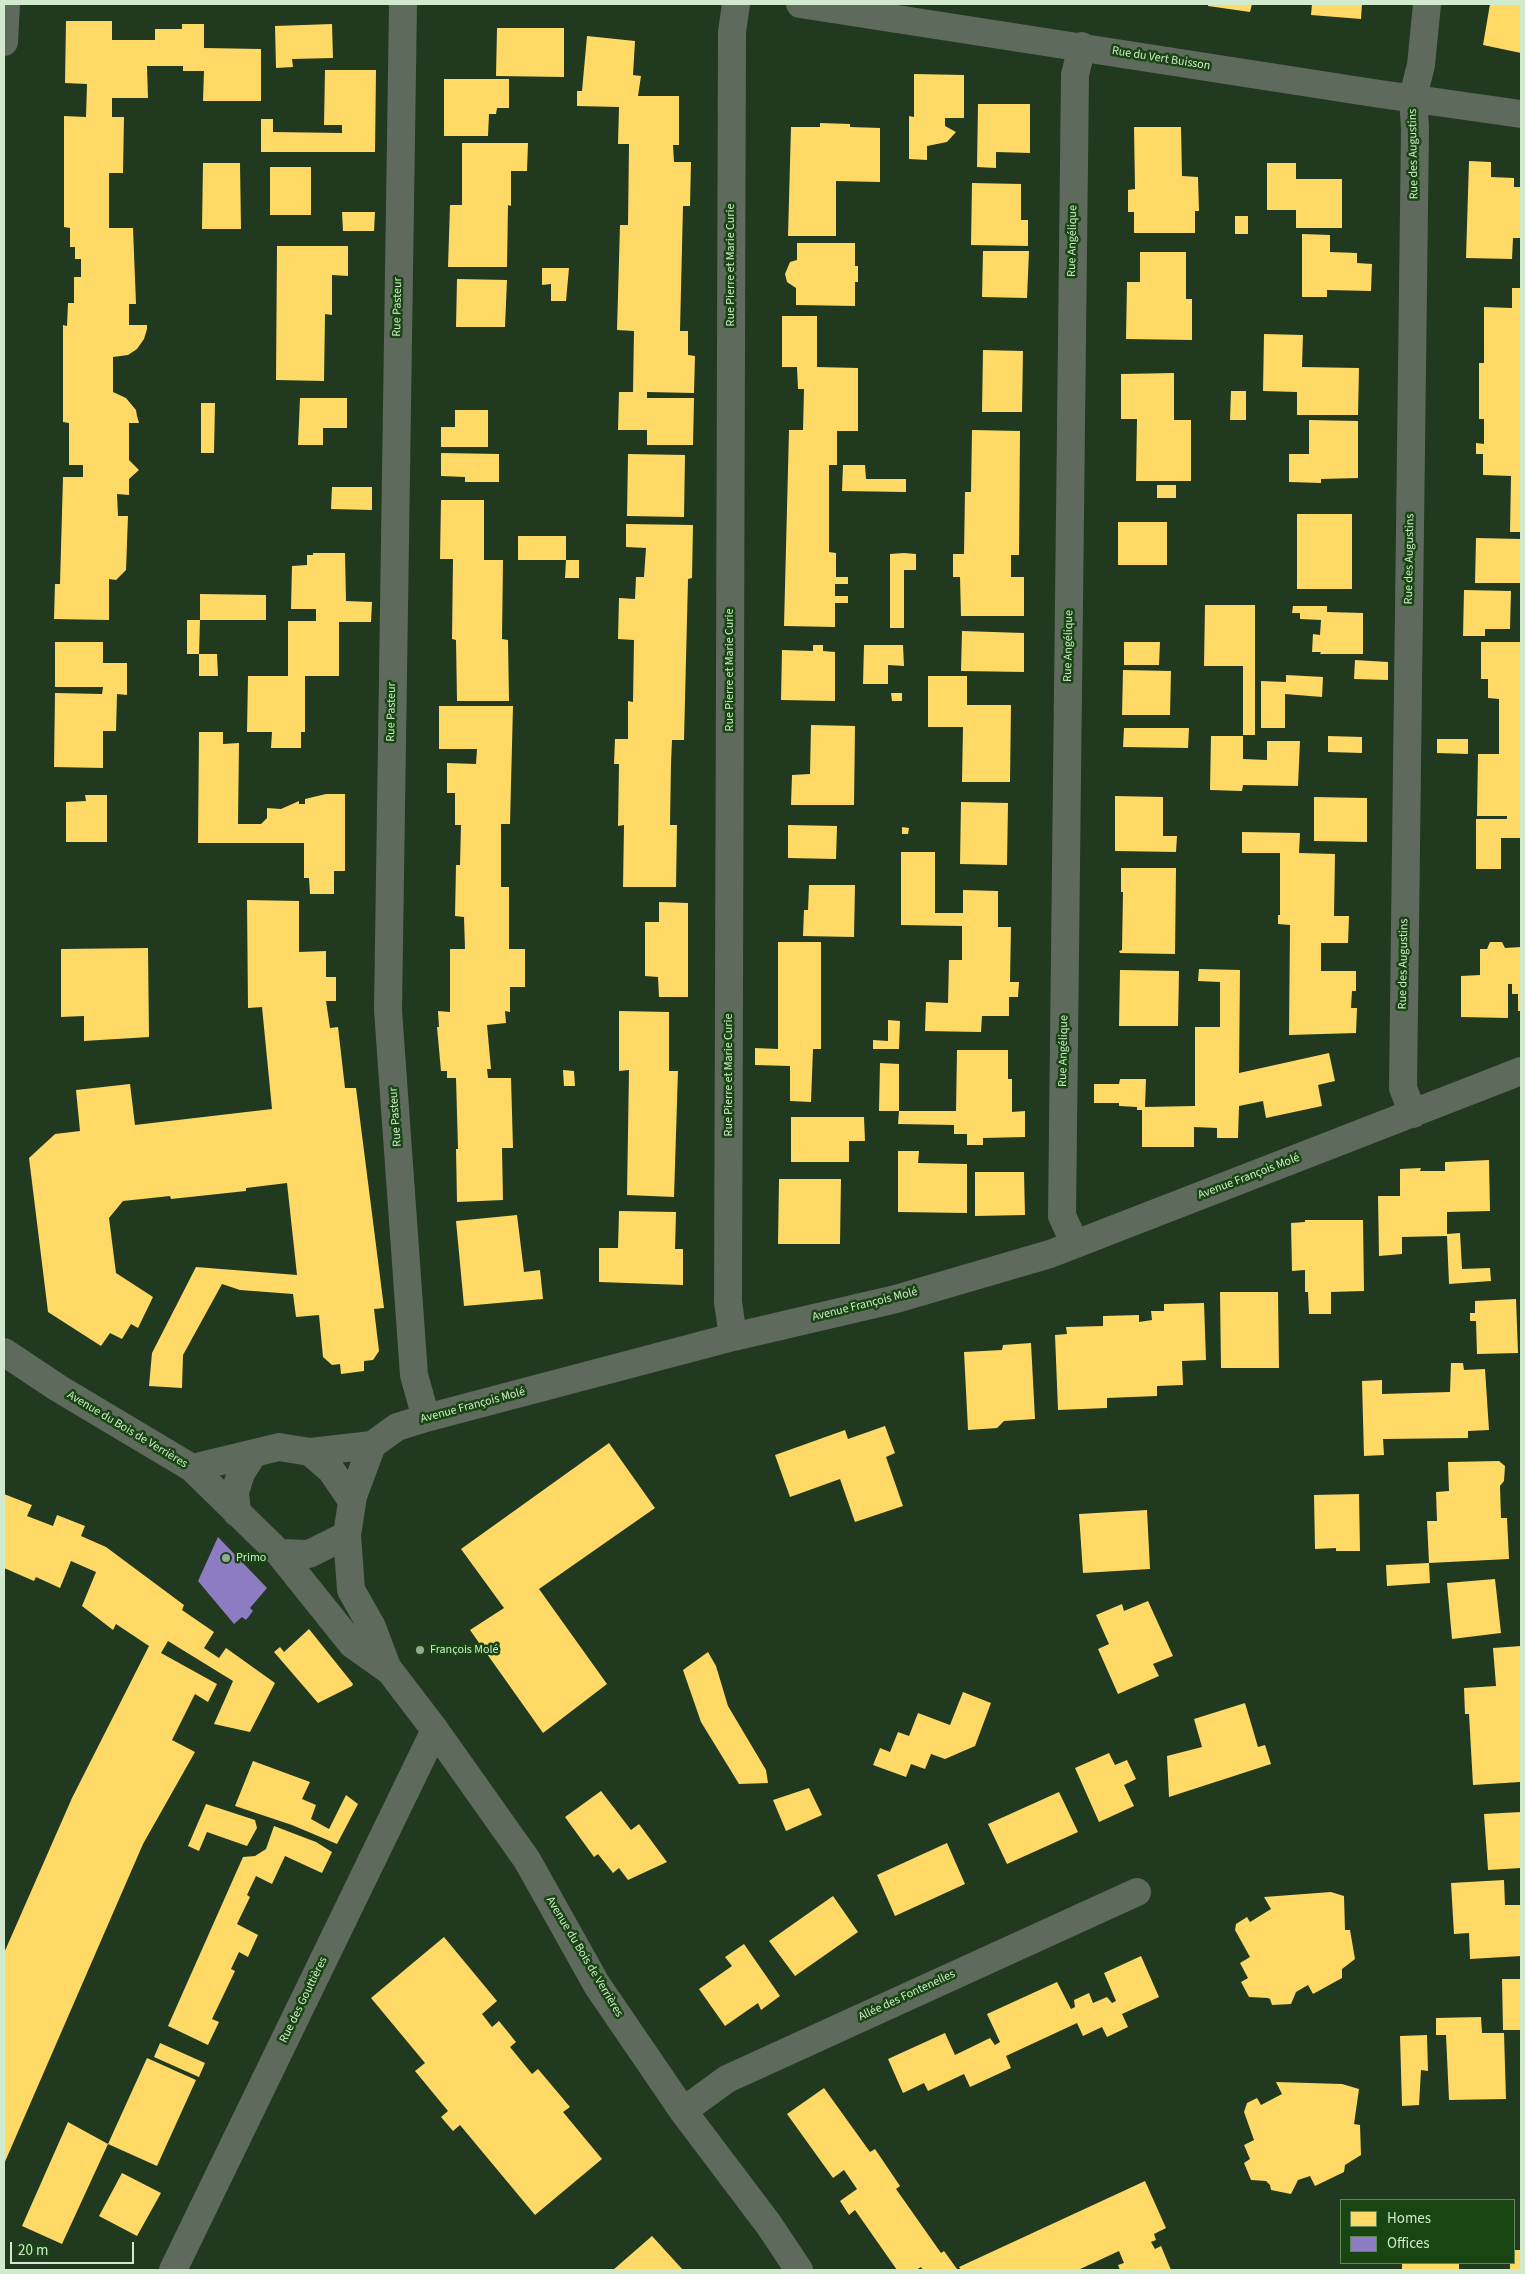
<!DOCTYPE html>
<html>
<head>
<meta charset="utf-8">
<style>
  body { margin:0 }
  #map { position:relative; width:1525px; height:2274px; overflow:hidden; background:#21391e; font-family:"Source Sans 3",sans-serif }
  canvas { display:block }
  .frame { position:absolute; inset:0; border:5px solid #d1eacd; pointer-events:none }
  .legend { position:absolute; left:1340px; top:2199px; width:175px; height:65px; box-sizing:border-box; background:#184512; border:1px solid #62875d; margin:0; padding:6px 9px; list-style:none; font-size:15px; color:#d1eacd }
  .legend li { display:flex; align-items:center; gap:10px; height:25px }
  .legend b { width:25px; border:1px solid #62875d }
  .scale { position:absolute; left:10px; top:2242px; width:124px; height:22px; box-sizing:border-box; border:2px solid #d1eacd; border-top:0; padding-left:6px; font-size:15px; line-height:18px; white-space:nowrap; color:#d1eacd; -webkit-text-stroke:4px #184512; paint-order:stroke }
</style>
</head>
<body>
<div id="map">
<canvas width="1525" height="2274"></canvas>
<div class="frame"></div>
<ul class="legend">
<li><b style="height:14px;background:#ffd966"></b>Homes</li>
<li><b style="height:14px;background:#8e7cc3"></b>Offices</li>
</ul>
<div class="scale">20 m</div>
</div>
<script>
const c = document.querySelector('canvas').getContext('2d');
c.lineJoin = 'round';
function fillPath(path, color) { c.fillStyle = color; c.fill(path, 'evenodd'); }
const shape = rows => new Path2D(rows.map(r => 'M' + r).join(''));
function trace(path, color, width, dash) { c.strokeStyle = color; c.lineWidth = width; c.lineCap = dash ? 'butt' : 'round'; c.setLineDash(dash || []); c.stroke(path); }
function label(font, color, halo, rows, align = 'center') {
  c.font = font + ' "Source Sans 3",sans-serif'; c.lineWidth = 5; c.setLineDash([]); c.textBaseline = 'middle'; c.strokeStyle = halo; c.fillStyle = color; for (const [text, x, y, turn = 0] of rows) {
    c.save(); c.translate(x, y); c.rotate((+turn || 0) * Math.PI / 180); c.textAlign = isNaN(turn) ? turn : align; if (halo) c.strokeText(text, 0, 0); c.fillText(text, 0, 0); c.restore();
  }
}
const homes = shape([
  [1208,4,1252,4,1250,12,1208,6],
  [1312,4,1362,4,1361,19,1311,15],
  [1490,4,1521,4,1521,53,1483,45],
  [66,21,112,21,112,40,155,40,155,29,182,29,182,24,204,24,204,48,261,49,261,101,203,101,204,71,183,71,183,66,147,66,148,98,112,98,112,117,124,117,123,173,109,173,109,228,133,228,136,304,129,304,129,325,147,325,147,329,144,339,137,349,128,355,113,357,113,392,126,398,136,410,137,416,139,423,129,423,129,460,139,470,129,479,129,495,117,494,118,516,128,516,126,570,116,580,109,579,109,620,54,619,55,584,60,584,63,477,83,477,83,465,69,465,69,423,63,422,63,325,67,326,68,303,74,303,74,277,81,277,81,259,75,259,75,247,70,247,70,228,64,227,64,116,86,117,87,84,65,83],
  [332,24,333,58,292,59,293,67,276,68,275,26],
  [497,28,564,28,564,77,496,76],
  [587,36,635,41,633,75,641,76,638,96,679,96,679,145,673,145,674,162,691,162,690,206,683,206,680,331,688,331,688,355,695,356,694,393,647,392,647,398,694,398,693,445,647,445,647,430,618,430,619,392,633,392,634,331,617,330,620,225,628,225,629,144,618,144,619,107,577,106,577,91,582,91],
  [325,70,376,70,375,152,261,152,261,119,273,119,273,132,342,133,342,125,324,125],
  [914,74,964,75,964,118,945,118,945,126,956,132,947,142,927,146,927,160,909,159,909,116,914,117],
  [444,79,509,79,509,108,497,108,496,114,489,114,488,136,444,136],
  [978,104,1030,104,1030,153,996,152,996,168,977,167],
  [820,123,850,124,850,127,880,128,880,182,836,181,836,236,788,236,791,127,820,127],
  [1134,127,1181,127,1182,176,1198,177,1199,211,1195,211,1195,233,1134,233,1134,212,1128,212,1128,190,1135,189],
  [462,143,528,143,527,171,511,171,511,206,508,205,507,267,448,267,450,205,462,205],
  [1469,161,1491,162,1491,177,1514,178,1514,187,1521,187,1521,238,1513,238,1512,259,1466,258],
  [203,163,240,163,241,229,202,229],
  [1267,163,1296,163,1296,179,1342,179,1342,228,1296,228,1296,210,1267,210],
  [270,167,311,167,311,215,270,215],
  [972,183,1021,184,1021,220,1028,220,1028,246,971,245],
  [342,212,375,212,374,231,343,231],
  [1235,216,1248,216,1248,234,1235,234],
  [1302,234,1330,235,1330,252,1357,253,1357,263,1372,264,1371,291,1327,290,1327,297,1302,297],
  [797,243,855,243,855,266,858,266,858,282,855,282,855,306,796,305,796,288,787,282,785,274,790,262,797,260],
  [277,246,348,246,348,276,332,275,332,315,325,314,324,381,276,380],
  [983,251,1029,251,1027,298,982,297],
  [1140,252,1186,252,1186,299,1192,299,1192,340,1126,339,1127,282,1140,282],
  [542,268,569,268,566,301,551,301,551,284,542,285],
  [457,279,507,280,505,327,456,327],
  [1512,288,1521,288,1521,532,1510,532,1511,476,1483,475,1483,454,1476,454,1476,443,1484,444,1484,419,1479,419,1479,363,1484,363,1484,307,1512,308],
  [782,316,817,316,817,367,858,368,858,431,837,431,837,465,829,465,829,552,836,553,836,577,848,577,848,584,835,584,835,596,848,596,848,603,835,603,835,627,784,626,789,430,803,430,804,389,798,389,797,367,782,367],
  [1264,334,1303,335,1302,367,1359,368,1358,415,1297,415,1297,392,1263,391],
  [983,350,1023,351,1022,412,982,412],
  [1174,373,1174,420,1191,420,1191,481,1136,481,1137,419,1121,419,1121,374],
  [1231,391,1246,391,1246,420,1230,420],
  [300,398,347,398,347,428,323,428,323,445,298,445],
  [201,403,215,403,214,453,201,453],
  [455,410,488,410,488,447,441,447,441,427,455,427],
  [1309,420,1358,421,1358,478,1321,479,1321,483,1289,482,1289,454,1309,454],
  [972,430,1020,431,1019,555,1011,555,1011,577,1024,577,1024,616,961,616,960,577,953,577,953,554,964,554,965,492,971,492],
  [441,453,499,454,499,482,465,482,465,477,441,476],
  [628,454,685,455,684,517,627,516],
  [843,465,865,465,866,479,906,479,906,492,842,491],
  [1157,485,1176,485,1176,498,1157,498],
  [332,487,372,487,372,510,331,509],
  [441,500,484,500,484,560,503,560,502,639,508,640,509,701,457,701,456,640,452,639,453,559,440,559],
  [1297,514,1352,514,1352,589,1297,589],
  [1118,522,1167,522,1167,565,1118,565],
  [626,524,693,525,692,578,688,579,684,740,672,740,671,764,670,825,677,825,676,887,623,887,624,825,618,826,619,764,614,764,615,739,628,739,628,701,633,702,634,640,618,639,619,598,635,599,636,577,644,577,646,548,626,547],
  [518,536,566,536,566,560,518,560],
  [1476,538,1521,539,1521,583,1475,583],
  [313,553,345,553,346,601,372,602,371,622,339,622,339,676,305,676,305,732,301,732,301,748,271,748,272,732,247,732,248,676,288,676,288,621,316,621,316,609,291,609,292,566,307,565,307,555,313,555],
  [904,553,916,554,916,570,904,570,904,628,890,628,890,554],
  [566,560,579,560,579,578,565,578],
  [1464,590,1511,591,1510,629,1485,629,1485,636,1463,636],
  [200,594,266,595,266,620,200,620],
  [1205,605,1255,605,1255,735,1243,735,1243,666,1204,666],
  [1293,606,1327,606,1327,612,1363,613,1363,654,1320,654,1321,652,1312,652,1313,634,1320,635,1321,620,1300,619,1300,613,1292,613],
  [187,620,200,620,199,654,217,654,218,676,199,676,199,654,187,654],
  [962,631,1024,633,1024,672,961,671],
  [55,642,103,642,103,663,127,663,127,695,117,694,116,731,103,731,103,768,54,767,55,693,102,694,103,687,55,687],
  [1124,642,1160,642,1159,665,1124,665],
  [1481,642,1521,642,1521,838,1501,838,1501,869,1476,869,1476,819,1507,819,1507,816,1477,816,1478,754,1499,754,1499,699,1488,698,1488,679,1481,679],
  [813,645,823,645,823,651,835,652,835,701,781,700,782,650,813,651],
  [864,645,903,645,904,666,888,665,888,684,863,684],
  [1355,660,1388,662,1388,680,1354,679],
  [1123,670,1171,671,1170,715,1122,715],
  [1286,675,1323,677,1322,697,1285,694,1285,728,1261,728,1261,681,1286,682],
  [928,676,967,676,967,705,1011,705,1010,782,962,782,963,727,928,727],
  [891,693,902,693,902,701,892,701],
  [439,706,513,706,510,824,501,824,501,887,509,887,509,949,525,949,525,987,510,987,510,1012,505,1011,506,1023,487,1025,491,1069,487,1069,488,1078,511,1078,513,1148,502,1148,503,1200,457,1202,456,1149,458,1149,456,1078,447,1078,447,1071,441,1071,437,1027,439,1027,438,1011,450,1012,450,949,465,949,464,917,455,916,456,865,460,865,461,825,455,825,455,793,447,793,447,763,476,764,477,749,439,749],
  [811,725,855,726,854,805,791,805,792,775,810,774],
  [1124,728,1189,728,1188,748,1123,747],
  [199,732,223,732,223,744,239,743,238,824,261,824,267,818,267,808,281,809,299,801,299,804,305,804,305,799,326,794,345,794,345,871,334,871,334,894,310,894,309,878,304,878,304,843,198,843],
  [1211,736,1243,736,1243,759,1267,760,1267,741,1300,741,1298,786,1243,785,1242,791,1210,790],
  [1328,736,1362,737,1362,753,1328,752],
  [1437,739,1468,739,1468,754,1437,753],
  [85,795,107,795,107,842,66,842,66,802,86,801],
  [1115,796,1163,797,1163,836,1177,836,1176,852,1115,851],
  [1314,797,1367,798,1367,842,1314,841],
  [961,802,1008,803,1007,865,960,864],
  [788,825,837,826,836,859,788,858],
  [902,827,909,828,908,834,902,834],
  [1242,832,1300,833,1299,853,1335,854,1334,916,1349,916,1348,943,1321,943,1321,971,1356,971,1356,991,1352,991,1351,1008,1357,1008,1356,1033,1289,1035,1290,925,1278,924,1278,915,1280,915,1280,853,1242,853],
  [901,852,935,852,935,913,963,913,963,890,998,891,998,927,1011,927,1010,982,1019,982,1018,997,1009,997,1009,1016,982,1016,981,1032,925,1031,926,1002,948,1003,949,960,962,960,962,926,901,925],
  [1121,868,1176,868,1175,954,1120,953,1119,951,1122,950,1123,892,1121,892],
  [809,885,855,885,854,937,803,936,804,910,808,910],
  [247,900,299,901,299,952,326,951,326,977,336,977,336,1001,326,1001,330,1028,338,1027,345,1088,356,1088,384,1308,374,1309,379,1351,373,1360,364,1361,364,1371,341,1374,340,1364,332,1365,323,1357,319,1315,296,1317,293,1294,240,1290,222,1284,183,1355,182,1388,149,1386,152,1353,196,1267,297,1275,287,1183,246,1188,246,1191,171,1199,170,1196,123,1201,109,1218,116,1273,153,1297,138,1328,131,1324,122,1339,110,1333,101,1346,48,1312,29,1158,55,1134,80,1131,76,1090,130,1084,135,1125,272,1109,262,1007,248,1008],
  [659,902,688,903,688,997,659,997,658,977,645,976,645,922,659,922],
  [778,942,821,942,821,1049,813,1049,811,1102,790,1101,790,1066,755,1065,755,1048,778,1049],
  [1490,942,1502,942,1505,948,1521,947,1521,1011,1518,1011,1518,994,1512,994,1512,984,1508,984,1508,1018,1461,1017,1461,976,1480,975,1480,949,1487,949],
  [148,948,149,1037,84,1041,84,1016,61,1017,61,949],
  [1199,969,1240,970,1239,1073,1329,1053,1335,1081,1318,1085,1322,1106,1266,1118,1263,1101,1239,1106,1238,1138,1217,1138,1217,1128,1194,1127,1194,1147,1142,1147,1142,1110,1137,1110,1137,1107,1119,1106,1119,1103,1094,1103,1094,1084,1119,1084,1120,1079,1146,1079,1145,1107,1195,1106,1195,1027,1220,1027,1220,982,1198,981],
  [1120,970,1179,971,1178,1026,1119,1026],
  [619,1011,669,1012,669,1071,678,1071,674,1197,627,1195,629,1070,619,1071],
  [888,1020,900,1021,899,1049,873,1049,873,1040,888,1041],
  [957,1050,1008,1050,1008,1079,1012,1079,1012,1112,1025,1111,1025,1137,983,1138,983,1145,967,1145,967,1134,954,1134,954,1125,898,1124,899,1111,956,1111],
  [880,1063,899,1064,899,1111,879,1111],
  [563,1070,574,1071,575,1086,564,1086],
  [791,1117,864,1117,865,1141,849,1141,849,1162,791,1162],
  [898,1151,919,1151,918,1163,967,1164,967,1213,898,1212],
  [1489,1160,1490,1211,1447,1212,1447,1234,1460,1233,1462,1269,1490,1268,1491,1281,1449,1284,1447,1236,1402,1237,1402,1254,1379,1256,1378,1196,1400,1196,1400,1169,1421,1168,1420,1171,1445,1171,1445,1162],
  [975,1172,1024,1172,1025,1215,975,1216],
  [779,1179,841,1179,840,1244,778,1244],
  [619,1211,676,1212,675,1249,683,1249,683,1285,599,1282,599,1248,618,1248],
  [517,1215,524,1272,540,1270,543,1299,464,1306,456,1221],
  [1305,1220,1363,1220,1364,1291,1331,1292,1331,1314,1309,1314,1308,1292,1305,1292,1305,1270,1292,1271,1291,1223,1305,1222],
  [1220,1292,1278,1292,1279,1368,1221,1368],
  [1516,1299,1518,1353,1477,1354,1476,1321,1470,1321,1470,1313,1475,1313,1475,1301],
  [1204,1303,1206,1360,1182,1361,1183,1385,1157,1386,1157,1396,1107,1398,1107,1408,1058,1410,1055,1335,1067,1334,1066,1327,1103,1326,1103,1316,1139,1315,1139,1322,1152,1320,1151,1311,1164,1311,1164,1304],
  [1031,1343,1035,1419,1004,1421,997,1428,968,1430,964,1352,1002,1350,1003,1345],
  [1451,1363,1463,1363,1464,1370,1485,1369,1489,1430,1468,1431,1468,1438,1383,1439,1384,1455,1364,1456,1362,1381,1382,1380,1382,1394,1450,1392],
  [885,1426,895,1453,886,1457,903,1506,855,1522,840,1479,790,1497,775,1455,845,1430,848,1439],
  [609,1443,655,1508,539,1589,607,1684,543,1733,470,1630,504,1608,461,1549],
  [1499,1461,1505,1466,1504,1481,1500,1486,1501,1518,1507,1518,1509,1559,1429,1563,1427,1521,1437,1521,1436,1492,1449,1491,1448,1462],
  [4,1494,32,1505,27,1516,53,1526,57,1515,85,1526,81,1536,106,1547,184,1605,182,1610,214,1632,204,1648,219,1658,226,1648,275,1683,250,1732,214,1724,233,1681,168,1641,161,1653,217,1684,208,1702,195,1694,172,1740,195,1752,143,1844,4,2164,4,1953,72,1798,149,1646,116,1624,113,1630,82,1606,96,1572,71,1561,60,1588,36,1577,34,1581,4,1568],
  [1359,1494,1360,1551,1336,1551,1336,1548,1315,1549,1314,1495],
  [1147,1510,1150,1569,1083,1573,1079,1514],
  [1429,1563,1430,1583,1387,1586,1386,1565],
  [1495,1579,1501,1633,1452,1639,1447,1583],
  [1148,1601,1173,1656,1153,1664,1159,1676,1118,1694,1098,1649,1109,1644,1096,1615,1122,1604,1124,1611],
  [309,1629,353,1684,352,1686,318,1703,274,1652,280,1647,284,1652],
  [1521,1646,1520,1782,1473,1785,1469,1714,1465,1714,1464,1688,1496,1686,1493,1648],
  [708,1652,716,1666,728,1706,766,1770,768,1783,739,1784,701,1722,683,1670],
  [963,1692,991,1703,975,1746,945,1759,931,1754,925,1769,911,1764,906,1777,873,1765,880,1748,890,1752,898,1732,909,1736,918,1713,950,1725],
  [1245,1703,1258,1747,1265,1745,1271,1764,1169,1797,1167,1756,1202,1747,1194,1719],
  [1109,1753,1115,1765,1127,1760,1136,1779,1124,1785,1134,1806,1099,1822,1075,1768],
  [253,1761,310,1782,302,1799,316,1805,311,1819,329,1829,346,1795,358,1804,337,1844,292,1825,235,1806],
  [809,1788,822,1815,786,1831,773,1800],
  [601,1791,631,1830,639,1824,667,1862,628,1880,619,1868,613,1873,598,1854,594,1857,565,1817],
  [1059,1792,1078,1832,1007,1864,988,1824],
  [206,1804,255,1820,257,1828,247,1846,207,1832,199,1851,188,1846],
  [1521,1812,1521,1868,1488,1870,1484,1814],
  [274,1826,316,1842,332,1852,322,1873,285,1856,272,1884,256,1876,247,1895,250,1897,237,1924,258,1935,248,1957,239,1952,231,1969,235,1971,212,2019,219,2022,208,2045,168,2026,243,1857,255,1856,266,1849],
  [947,1843,965,1884,895,1916,877,1875],
  [1504,1880,1505,1905,1520,1905,1521,1956,1470,1959,1469,1933,1454,1934,1451,1883],
  [1331,1892,1344,1896,1345,1930,1350,1930,1355,1959,1342,1969,1342,1978,1313,1994,1308,1985,1296,1992,1291,2004,1272,2005,1270,1999,1268,1998,1249,1997,1241,1982,1248,1978,1240,1963,1250,1957,1235,1930,1236,1924,1247,1917,1250,1922,1271,1909,1264,1897],
  [833,1896,858,1932,795,1976,769,1941],
  [444,1937,497,2001,482,2014,492,2027,499,2021,516,2042,510,2047,532,2074,538,2069,570,2107,563,2112,602,2159,535,2215,460,2125,453,2131,441,2117,448,2111,415,2071,425,2063,371,1998],
  [744,1944,780,1996,761,2010,758,2003,725,2026,699,1989,732,1966,725,1957],
  [1141,1956,1159,1997,1122,2014,1128,2027,1107,2037,1102,2027,1083,2036,1077,2023,1006,2056,1011,2068,970,2087,964,2074,928,2091,924,2083,903,2093,888,2059,945,2033,955,2055,990,2038,995,2045,1000,2042,987,2014,1057,1982,1071,2009,1075,2007,1074,2000,1089,1993,1093,2003,1107,1997,1112,2003,1116,2001,1104,1973],
  [1502,1979,1521,1979,1521,2030,1503,2030],
  [1481,2017,1482,2033,1504,2033,1506,2099,1449,2100,1446,2035,1436,2035,1436,2018],
  [1427,2035,1428,2071,1421,2070,1419,2105,1402,2106,1400,2036],
  [160,2043,205,2063,199,2077,154,2057],
  [147,2058,196,2080,157,2166,108,2144],
  [1276,2082,1342,2084,1359,2089,1354,2124,1360,2125,1361,2155,1345,2165,1344,2172,1315,2186,1310,2176,1298,2180,1291,2194,1271,2190,1270,2185,1266,2181,1251,2180,1244,2163,1250,2159,1244,2145,1254,2140,1244,2112,1247,2103,1257,2098,1261,2105,1282,2094],
  [824,2088,870,2152,875,2149,900,2186,896,2189,941,2253,944,2251,957,2269,956,2270,923,2270,921,2267,916,2270,897,2270,855,2210,849,2215,840,2201,857,2189,844,2170,833,2178,787,2114],
  [68,2122,108,2144,62,2244,22,2226],
  [122,2173,161,2193,137,2236,99,2216],
  [1145,2181,1166,2228,1154,2234,1156,2240,1151,2242,1155,2249,1161,2246,1171,2270,1120,2270,1118,2265,1124,2263,1119,2251,1078,2270,961,2270,959,2267],
  [652,2236,683,2270,613,2270],
  [1514,2250,1521,2250,1521,2270,1510,2270,1510,2263,1514,2263],
  [1402,2263,1459,2263,1459,2270,1402,2270]
]);
const offices = shape([
  [218,1537,267,1588,250,1608,253,1611,246,1620,242,1617,234,1624,198,1581]
]);
const minor = shape([
  [403,4,388,1010,414,1375,426,1418],
  [800,4,1380,94,1521,114],
  [4,42,6,4],
  [1413,1114,1403,1088,1415,128,1413,97,1421,65,1427,4],
  [1075,1244,1062,1216,1075,75,1082,46],
  [733,1337,728,1302,732,32,736,4],
  [4,1352,58,1388,192,1468,279,1553,352,1644,390,1671,435,1730,527,1860,597,1985,683,2111,769,2225,799,2270],
  [372,1445,353,1496,347,1535,351,1590,372,1627,387,1667],
  [310,1452,331,1470,352,1501],
  [192,1468,279,1447,310,1452,372,1445,397,1427,426,1418,733,1337,896,1299,1050,1254,1521,1071],
  [237,1513,235,1492,241,1473,253,1454],
  [279,1553,309,1554,347,1535],
  [683,2111,727,2079,1137,1892],
  [173,2270,435,1730]
]);
const markers = [
  [226,1558,5,"#93ac90"],
  [420,1650,5,"#93ac90"]
];
const streetNames = [
  ["Rue du Vert Buisson",1161,59,9],
  ["Rue des Augustins",1414,154,-91],
  ["Rue Angélique",1073,241,-89],
  ["Rue Pierre et Marie Curie",731,265,-90],
  ["Rue Pasteur",398,307,-89],
  ["Rue des Augustins",1410,559,-89],
  ["Rue Angélique",1069,646,-89],
  ["Rue Pierre et Marie Curie",730,670,-90],
  ["Rue Pasteur",392,712,-89],
  ["Rue des Augustins",1404,964,-89],
  ["Rue Angélique",1064,1051,-89],
  ["Rue Pierre et Marie Curie",729,1075,-90],
  ["Rue Pasteur",396,1117,-94],
  ["Avenue François Molé",1249,1177,-21],
  ["Avenue François Molé",865,1305,-14],
  ["Avenue François Molé",473,1406,-15],
  ["Avenue du Bois de Verrières",127,1430,31],
  ["Avenue du Bois de Verrières",584,1957,59],
  ["Allée des Fontenelles",907,1996,-25],
  ["Rue des Gouttières",304,2000,-64]
];
const poiNames = [
  ["Primo",236,1558],
  ["François Molé",430,1650]
];
fillPath(homes, '#ffd966');
fillPath(offices, '#8e7cc3');
trace(minor, '#5e6a5c', 28);
for (const [x, y, r, color] of markers) { const dot = new Path2D(); dot.arc(x, y, r, 0, 2 * Math.PI); c.fillStyle = color; c.fill(dot); trace(dot, '#184512', 2); }
label('12px', '#d1eacd', '#184512', streetNames);
label('12px', '#d1eacd', '#184512', poiNames, 'left');
</script>
</body>
</html>
